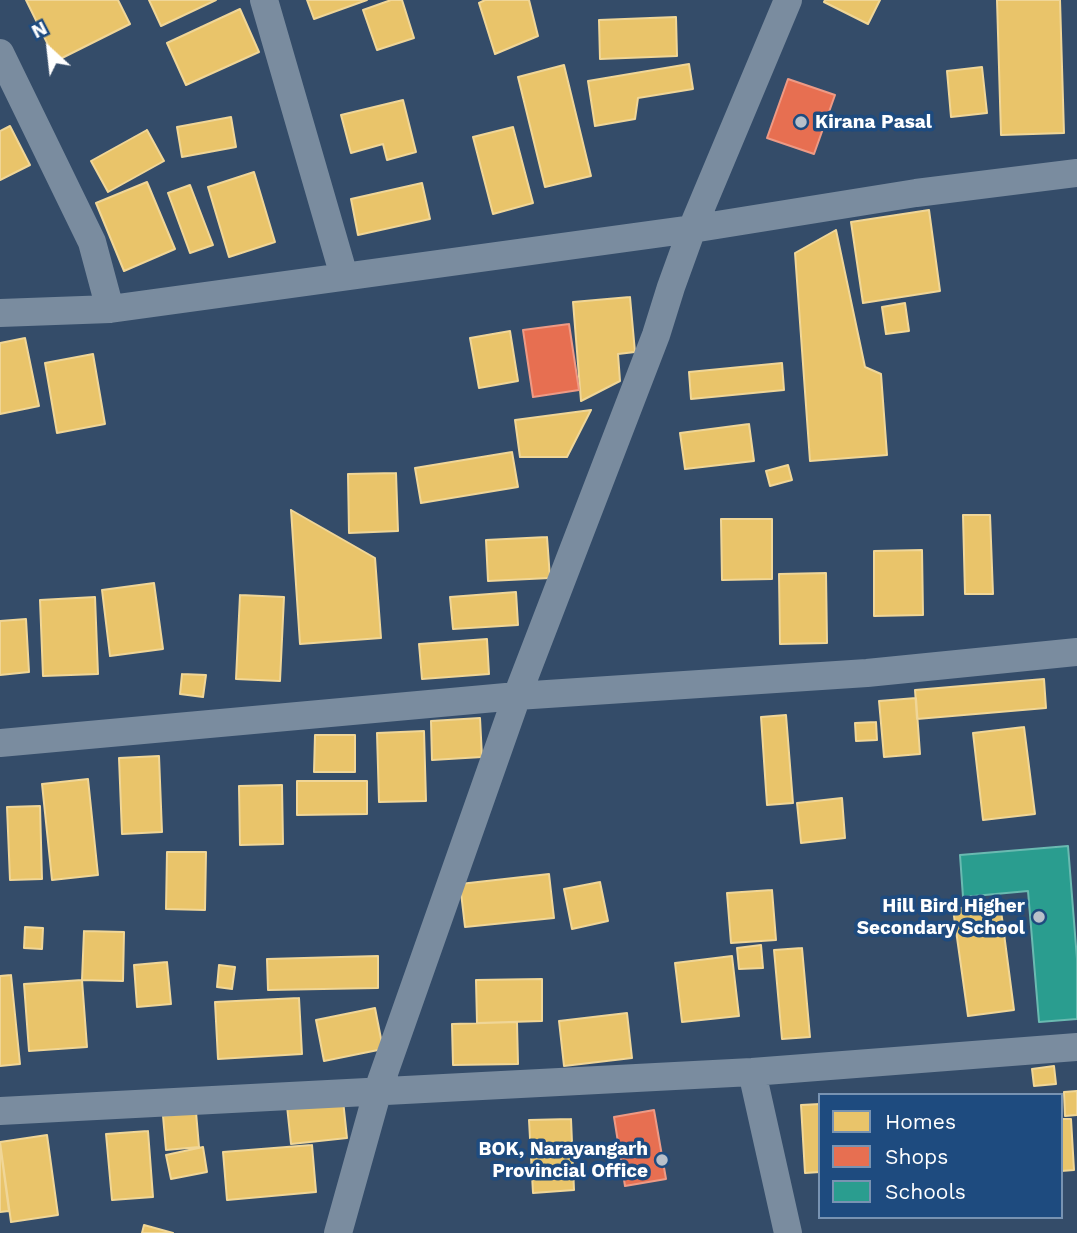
<!DOCTYPE html>
<html>
<head>
<meta charset="utf-8">
<style>
  body { margin:0 }
  #map { position:relative; width:1077px; height:1233px; overflow:hidden; background:#344c69; font-family:"Work Sans",sans-serif }
  canvas { display:block }
  .legend { position:absolute; left:818px; top:1093px; width:245px; height:126px; box-sizing:border-box; background:#1e4b7f; border:2px solid #7893b2; margin:0; padding:9px 12px; list-style:none; font-size:21px; color:#fff }
  .legend li { display:flex; align-items:center; gap:14px; height:35px }
  .legend b { width:35px; border:2px solid #7893b2 }
  .north { position:absolute; left:14px; top:14px; width:70px; height:70px; -webkit-text-stroke:5px #1e4b7f; paint-order:stroke; rotate:333deg; font-size:19px; font-weight:700; line-height:28px; text-align:center; color:#fff }
  .north::after { content:''; display:block; margin:auto; width:24px; height:32px; background:#fff; clip-path:polygon(50% 0,100% 100%,50% 72%,0 100%) }
</style>
</head>
<body>
<div id="map">
<canvas width="1077" height="1233"></canvas>
<ul class="legend">
<li><b style="height:19px;background:#e9c46a"></b>Homes</li>
<li><b style="height:19px;background:#e76f51"></b>Shops</li>
<li><b style="height:19px;background:#2a9d8f"></b>Schools</li>
</ul>
<div class="north">N</div>
</div>
<script>
const c = document.querySelector('canvas').getContext('2d');
c.lineJoin = 'round';
function fillPath(path, color) { c.fillStyle = color; c.fill(path, 'evenodd'); }
const shape = rows => new Path2D(rows.map(r => 'M' + r).join(''));
function trace(path, color, width, dash) { c.strokeStyle = color; c.lineWidth = width; c.lineCap = dash ? 'butt' : 'round'; c.setLineDash(dash || []); c.stroke(path); }
function label(font, color, halo, rows, align = 'center') {
  c.font = font + ' "Work Sans",sans-serif'; c.lineWidth = 7; c.setLineDash([]); c.textBaseline = 'middle'; c.strokeStyle = halo; c.fillStyle = color; for (const [text, x, y, turn = 0] of rows) {
    c.save(); c.translate(x, y); c.rotate((+turn || 0) * Math.PI / 180); c.textAlign = isNaN(turn) ? turn : align; if (halo) c.strokeText(text, 0, 0); c.fillText(text, 0, 0); c.restore();
  }
}
const homes = shape([
  [26,0,118,0,130,24,56,61,26,0],
  [149,0,216,0,161,26,149,0],
  [307,0,367,0,314,19,307,0],
  [391,0,402,0,414,38,377,50,363,10,391,0],
  [485,0,529,0,538,36,495,54,479,3,485,0],
  [825,0,880,0,868,24,824,2,825,0],
  [997,0,1060,0,1064,133,1001,135,997,0],
  [240,9,259,52,186,85,167,43,240,9],
  [676,17,677,56,600,59,599,20,676,17],
  [689,64,693,89,638,98,635,119,595,126,588,81,689,64],
  [564,65,591,176,545,187,518,77,564,65],
  [982,67,987,113,951,117,947,71,982,67],
  [403,100,416,152,387,160,383,144,351,153,341,115,403,100],
  [231,117,236,147,182,157,177,127,231,117],
  [10,126,30,165,0,180,0,131,10,126],
  [513,127,533,203,493,214,473,137,513,127],
  [147,130,164,161,108,192,91,161,147,130],
  [254,172,275,242,229,257,208,187,254,172],
  [147,182,175,249,124,271,96,203,147,182],
  [422,183,430,219,358,235,351,199,422,183],
  [190,185,213,245,190,253,168,193,190,185],
  [929,210,940,291,863,303,851,222,929,210],
  [836,230,865,367,881,374,887,455,810,461,795,253,836,230],
  [630,297,635,352,618,354,620,381,581,401,573,302,630,297],
  [905,303,909,331,886,334,882,307,905,303],
  [510,331,518,381,479,388,470,338,510,331],
  [25,338,39,406,0,414,0,343,25,338],
  [93,354,105,424,57,433,45,363,93,354],
  [782,363,784,390,691,399,689,372,782,363],
  [591,410,567,457,520,457,515,420,591,410],
  [749,424,754,461,685,469,680,433,749,424],
  [512,452,518,487,421,503,415,468,512,452],
  [788,465,792,480,770,486,766,471,788,465],
  [396,473,398,531,349,533,348,474,396,473],
  [291,510,375,558,381,638,300,644,291,510],
  [963,515,990,515,993,594,965,594,963,515],
  [721,519,772,519,772,579,722,580,721,519],
  [547,537,550,578,488,581,486,540,547,537],
  [922,550,923,615,874,616,874,551,922,550],
  [826,573,827,643,780,644,779,574,826,573],
  [154,583,163,649,110,656,102,590,154,583],
  [516,592,518,625,453,629,450,597,516,592],
  [240,595,284,597,280,681,236,679,240,595],
  [95,597,98,674,43,676,40,600,95,597],
  [26,619,29,672,0,675,0,621,26,619],
  [487,639,489,674,422,679,419,644,487,639],
  [182,674,206,675,203,697,180,694,182,674],
  [1044,679,1046,708,917,719,915,690,1044,679],
  [916,698,920,754,884,757,879,701,916,698],
  [786,715,793,803,767,805,761,717,786,715],
  [480,718,482,757,432,760,431,721,480,718],
  [876,722,877,740,856,741,855,723,876,722],
  [1024,727,1035,814,983,820,973,733,1024,727],
  [424,731,426,801,379,802,377,733,424,731],
  [315,735,355,735,355,772,314,772,315,735],
  [159,756,162,832,122,834,119,758,159,756],
  [88,779,98,875,52,880,42,784,88,779],
  [297,781,367,781,367,814,297,815,297,781],
  [282,785,283,844,240,845,239,786,282,785],
  [842,798,845,838,801,843,797,803,842,798],
  [40,806,42,879,10,880,7,807,40,806],
  [167,852,206,852,205,910,166,909,167,852],
  [549,874,554,918,465,927,460,884,549,874],
  [600,882,608,921,572,929,564,889,600,882],
  [772,890,776,940,731,943,727,893,772,890],
  [1000,903,1014,1010,968,1016,953,909,1000,903],
  [25,927,43,928,42,949,24,948,25,927],
  [84,931,124,932,123,981,82,980,84,931],
  [761,945,763,968,739,969,737,948,761,945],
  [802,948,810,1037,782,1039,774,950,802,948],
  [378,956,378,988,268,990,267,959,378,956],
  [732,956,739,1016,682,1022,675,963,732,956],
  [167,962,171,1004,137,1007,134,965,167,962],
  [219,965,235,967,232,989,217,987,219,965],
  [11,975,20,1064,0,1066,0,976,11,975],
  [542,979,542,1021,477,1023,476,980,542,979],
  [82,980,87,1047,29,1051,24,984,82,980],
  [299,998,302,1054,218,1059,215,1002,299,998],
  [375,1008,383,1049,324,1061,316,1020,375,1008],
  [627,1013,632,1058,564,1066,559,1021,627,1013],
  [517,1022,518,1064,453,1065,452,1024,517,1022],
  [1054,1066,1056,1084,1034,1086,1032,1069,1054,1066],
  [1077,1091,1077,1115,1065,1116,1064,1092,1077,1091],
  [343,1100,347,1138,291,1144,287,1106,343,1100],
  [820,1104,820,1172,805,1173,801,1105,820,1104],
  [196,1112,199,1147,166,1150,163,1116,196,1112],
  [571,1119,574,1190,533,1193,529,1120,571,1119],
  [1061,1119,1071,1119,1074,1170,1061,1171,1061,1119],
  [148,1131,153,1197,112,1200,106,1134,148,1131],
  [47,1135,58,1215,11,1222,0,1142,47,1135],
  [0,1144,9,1211,0,1212,0,1144],
  [312,1145,316,1192,227,1200,223,1152,312,1145],
  [203,1147,207,1172,171,1179,166,1155,203,1147],
  [144,1225,173,1233,142,1233,144,1225]
]);
const shops = shape([
  [788,79,835,95,814,154,767,138,788,79],
  [569,324,579,390,533,397,523,330,569,324],
  [654,1110,666,1179,625,1186,614,1117,654,1110]
]);
const schools = shape([
  [1068,846,1077,959,1077,1019,1039,1022,1028,891,963,897,960,855,1068,846]
]);
const minor = shape([
  [264,0,344,276],
  [0,53,92,242,110,309],
  [0,313,110,309,692,229,916,193,1077,173],
  [0,743,517,696,867,673,1077,652],
  [752,1072,788,1233],
  [0,1111,752,1072,1077,1047],
  [338,1233,378,1090,517,696,656,335,671,287,692,229,788,0]
]);
const markers = [
  [801,122,7,"#b8c0ca"],
  [1039,917,7,"#b8c0ca"],
  [662,1160,7,"#b8c0ca"]
];
const poiNames = [
  ["Kirana Pasal",815,122,"left"],
  ["Hill Bird Higher",1025,906],
  ["Secondary School",1025,928],
  ["BOK, Narayangarh",648,1149],
  ["Provincial Office",648,1171]
];
fillPath(homes, '#e9c46a');
trace(homes, '#f0d697', 2);
fillPath(shops, '#e76f51');
trace(shops, '#ee9a85', 2);
fillPath(schools, '#2a9d8f');
trace(schools, '#6abab1', 2);
trace(minor, '#7a8c9f', 28);
for (const [x, y, r, color] of markers) { const dot = new Path2D(); dot.arc(x, y, r, 0, 2 * Math.PI); c.fillStyle = color; c.fill(dot); trace(dot, '#1e4b7f', 2.5); }
label('bold 19px', '#fff', '#1e4b7f', poiNames, 'right');
</script>
</body>
</html>
